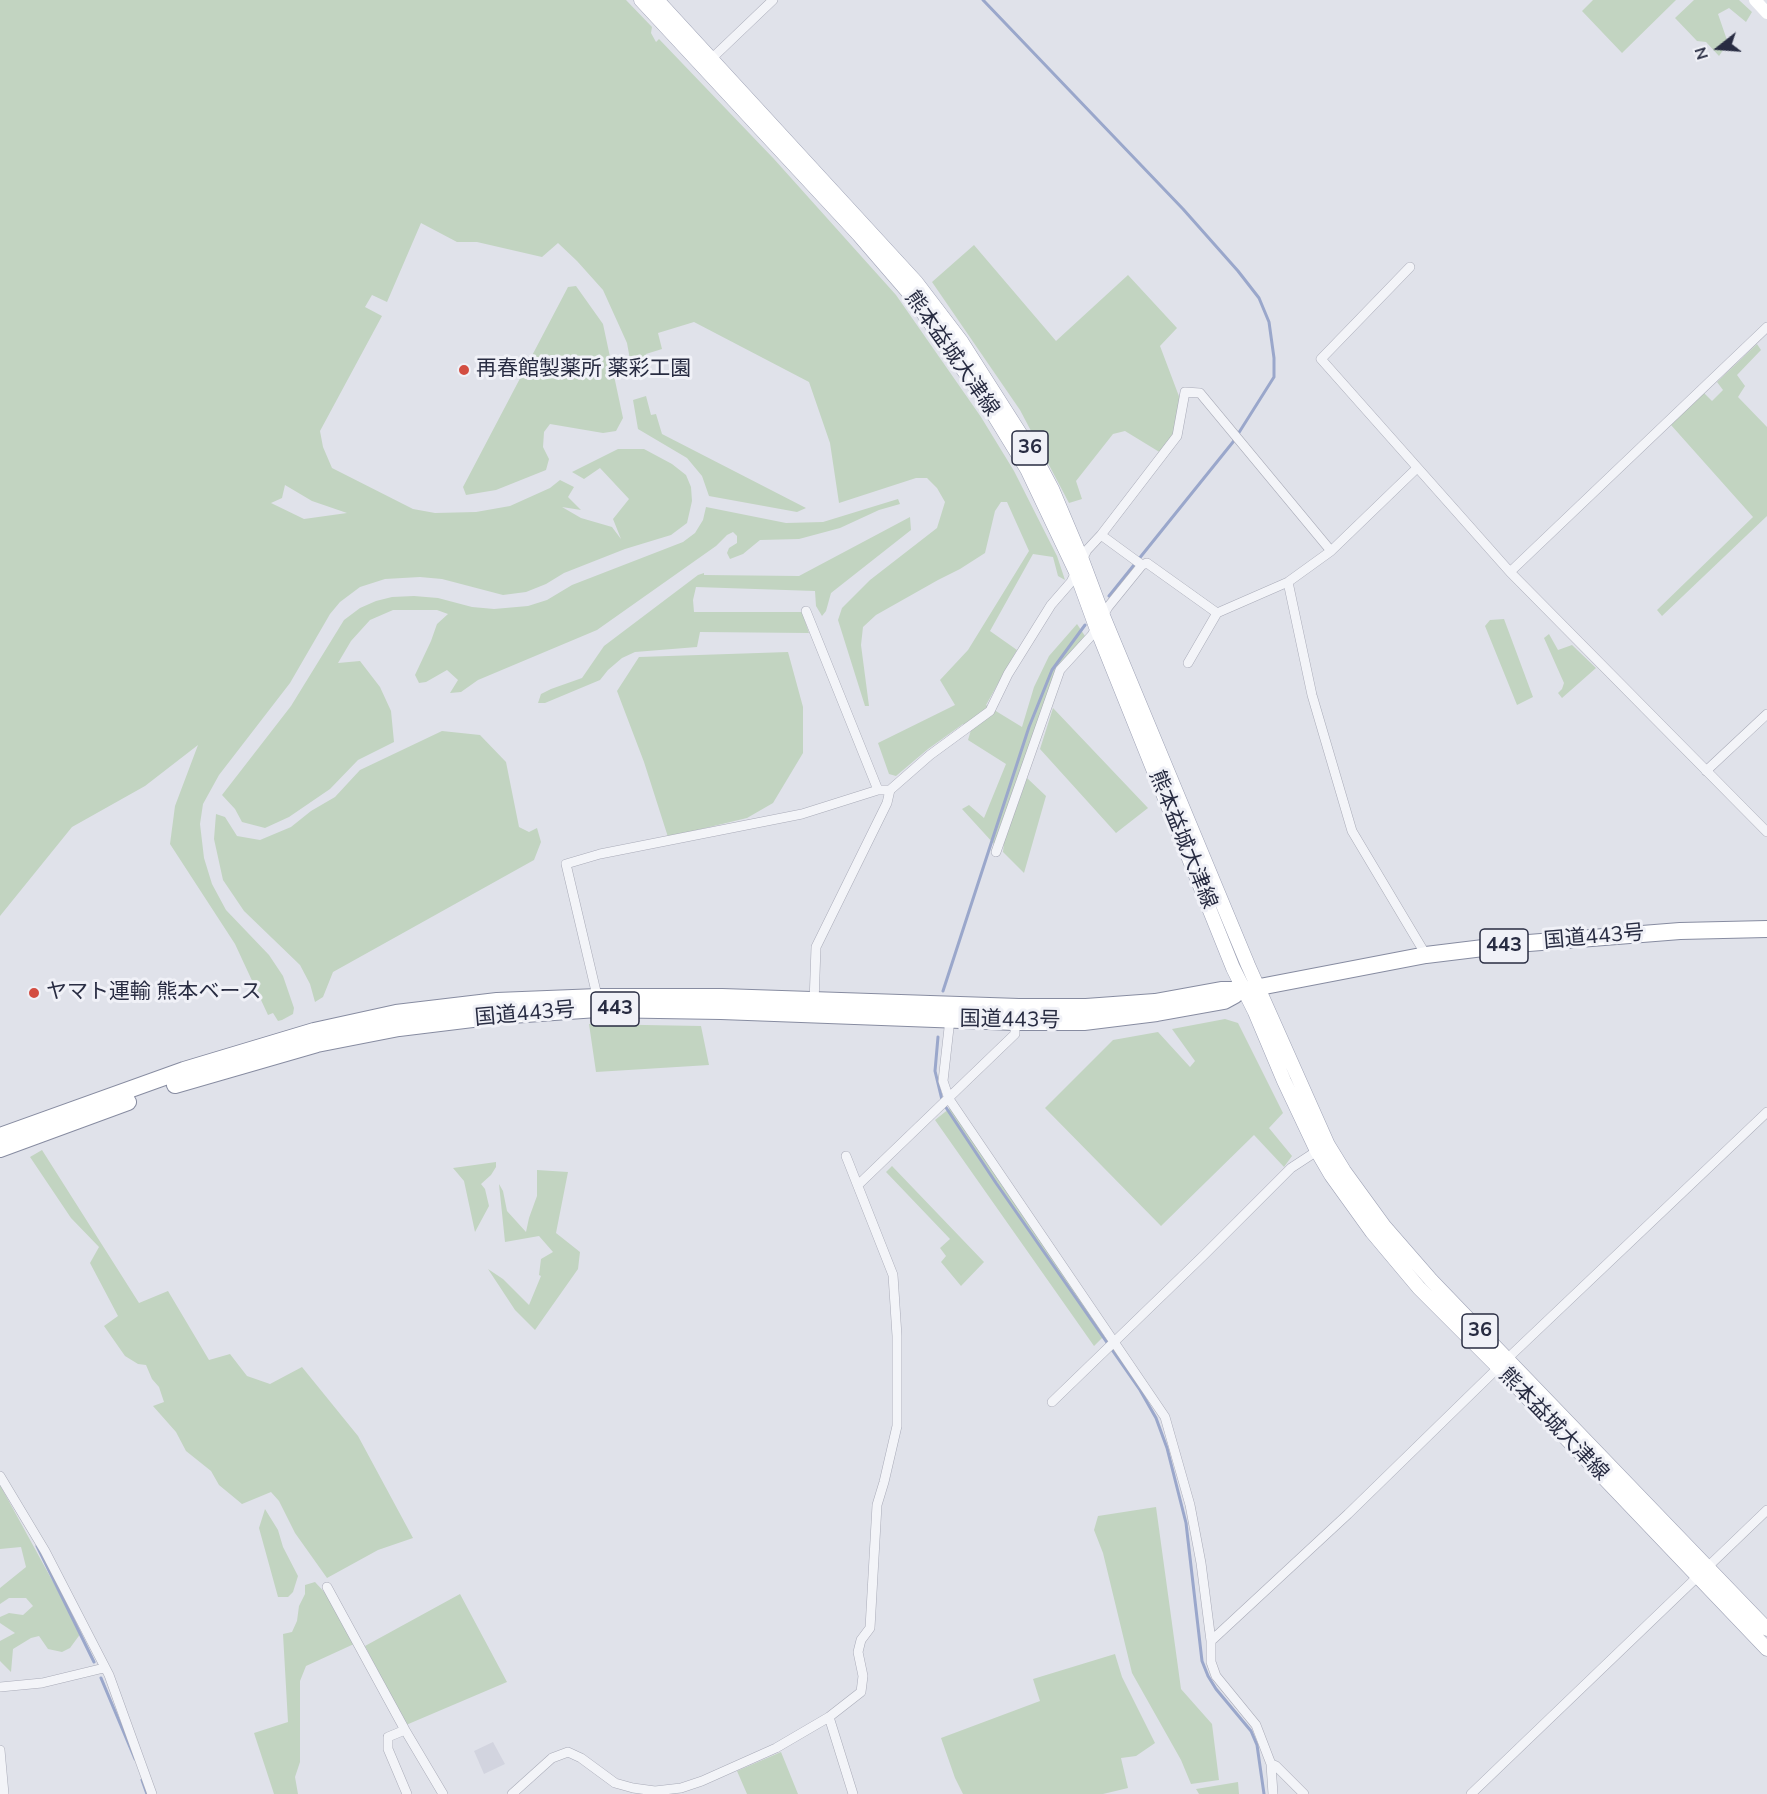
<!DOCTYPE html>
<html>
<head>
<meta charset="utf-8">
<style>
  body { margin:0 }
  #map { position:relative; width:1767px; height:1794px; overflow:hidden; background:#e0e2ea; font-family:"Nunito Sans",sans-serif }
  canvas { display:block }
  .north { position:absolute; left:1689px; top:18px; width:60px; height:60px; -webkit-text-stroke:4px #f0f1f7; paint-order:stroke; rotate:253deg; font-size:16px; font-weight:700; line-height:24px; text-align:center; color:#282c42 }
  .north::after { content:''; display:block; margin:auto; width:21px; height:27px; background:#282c42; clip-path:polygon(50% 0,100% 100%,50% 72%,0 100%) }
</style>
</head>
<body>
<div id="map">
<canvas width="1767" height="1794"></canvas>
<div class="north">N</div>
</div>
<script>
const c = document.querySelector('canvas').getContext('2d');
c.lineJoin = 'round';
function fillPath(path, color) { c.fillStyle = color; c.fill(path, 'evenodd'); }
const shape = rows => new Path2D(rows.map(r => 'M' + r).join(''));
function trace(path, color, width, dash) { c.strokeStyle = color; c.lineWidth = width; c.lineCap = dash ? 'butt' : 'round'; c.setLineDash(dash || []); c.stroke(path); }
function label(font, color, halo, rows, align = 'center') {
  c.font = font + ' "Nunito Sans","Noto Sans JP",sans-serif'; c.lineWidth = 6; c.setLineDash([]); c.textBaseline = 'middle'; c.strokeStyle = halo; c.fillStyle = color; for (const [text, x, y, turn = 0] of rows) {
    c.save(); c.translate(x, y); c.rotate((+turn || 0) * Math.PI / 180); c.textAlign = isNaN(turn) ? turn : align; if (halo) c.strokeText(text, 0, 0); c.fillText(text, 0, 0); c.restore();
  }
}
const built = shape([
  [493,1742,505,1764,484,1774,474,1751]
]);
const green = shape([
  [0,0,626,0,652,27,651,33,656,42,659,39,774,159,896,295,981,417,1014,471,1057,556,1065,580,1058,576,1053,557,1033,554,990,631,1017,650,986,705,1022,727,1034,687,1049,656,1077,624,1085,636,1056,670,994,844,962,809,969,805,984,818,1006,764,968,740,971,730,963,724,928,749,896,776,889,774,878,743,955,705,940,680,968,650,1029,551,1007,502,1001,502,995,511,985,553,960,569,938,580,876,615,863,627,861,645,869,706,865,706,838,620,842,608,870,580,937,528,945,502,937,488,927,478,916,478,839,503,830,443,809,382,694,322,658,333,662,349,646,354,651,371,633,376,627,343,603,290,577,261,558,243,542,257,477,242,457,242,421,223,387,302,372,295,365,307,382,316,320,431,323,447,332,468,413,509,435,513,476,512,510,506,550,488,560,480,574,487,568,497,581,510,562,507,581,518,612,527,621,539,613,519,629,499,600,468,584,479,572,472,618,449,644,449,672,464,686,475,691,487,692,501,687,523,671,535,625,549,564,573,546,584,526,592,503,595,442,579,420,577,385,579,360,587,340,602,330,614,290,683,219,775,203,804,200,824,204,858,212,884,226,910,269,955,283,976,294,1008,293,1014,282,1020,278,1021,273,1013,268,1015,235,944,170,844,175,806,198,745,145,786,72,827,0,916],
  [285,485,312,501,347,513,304,519,271,503,282,498],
  [1593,0,1676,0,1622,53,1582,11],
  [1694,0,1739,0,1752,12,1746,22,1729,8,1718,14,1728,43,1719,56,1706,42,1697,41,1675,18],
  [974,245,1056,341,1128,275,1177,328,1160,346,1180,399,1174,434,1161,453,1125,431,1113,434,1076,481,1082,499,1069,503,1020,410,932,282],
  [576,286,603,324,623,418,616,431,603,433,550,424,544,432,543,447,549,459,546,470,496,490,466,495,463,487,568,287],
  [1757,344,1761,350,1737,375,1745,386,1738,397,1767,427,1767,516,1662,616,1657,610,1753,517,1671,425,1704,393,1712,401,1723,390,1717,382],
  [646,396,651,415,656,414,662,434,806,508,797,512,709,496,702,476,687,458,638,429,633,400],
  [898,499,900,504,879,510,840,528,799,539,760,540,743,554,730,559,727,553,729,548,737,543,737,536,733,532,727,535,716,546,597,630,478,680,461,692,450,693,458,680,447,670,426,682,419,683,415,675,431,641,437,624,448,614,437,610,393,610,370,620,351,641,338,663,360,661,380,687,391,711,394,742,358,760,330,789,289,817,265,828,242,822,235,809,222,795,291,706,344,620,360,608,376,601,392,597,414,596,438,598,472,607,494,609,528,606,547,600,572,585,683,542,695,533,703,520,706,507,786,523,823,522],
  [910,517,911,530,831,593,826,611,822,616,816,606,815,591,696,587,693,600,694,612,802,612,809,633,700,632,697,647,635,652,622,658,608,670,600,680,545,703,538,703,541,694,551,689,582,678,604,646,698,575,704,573,704,575,799,576],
  [1504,619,1533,697,1517,705,1485,626,1490,620],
  [1549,634,1558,650,1572,645,1596,668,1562,698,1558,693,1562,689,1564,683,1544,638],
  [788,652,803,707,803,753,773,803,747,818,668,837,644,762,617,691,639,657],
  [1053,708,1148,808,1116,833,1040,749],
  [442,731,480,735,506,762,519,827,529,832,537,828,541,842,534,860,333,972,323,997,315,1002,310,984,300,965,244,911,223,880,214,839,216,814,225,817,237,836,260,840,291,827,311,811,335,797,360,770],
  [1027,778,1046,796,1024,873,1003,852,1004,842],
  [1225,1019,1238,1023,1283,1113,1269,1128,1292,1156,1284,1167,1254,1135,1161,1226,1045,1108,1113,1040,1158,1032,1190,1067,1195,1061,1172,1029],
  [589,1024,701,1026,709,1065,596,1072],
  [950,1108,1105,1335,1094,1346,935,1120],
  [42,1150,139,1303,168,1291,209,1360,230,1354,247,1376,270,1384,302,1367,358,1436,413,1538,378,1550,327,1578,295,1533,279,1501,271,1492,242,1504,219,1485,211,1471,186,1451,176,1432,153,1406,164,1402,159,1387,152,1379,146,1365,138,1364,125,1356,104,1326,118,1316,90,1263,99,1247,71,1218,30,1157],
  [496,1162,496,1167,491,1175,481,1184,485,1189,489,1206,475,1232,464,1181,453,1168],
  [892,1166,984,1262,961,1286,941,1262,946,1256,940,1248,950,1239,886,1172],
  [537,1170,568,1172,556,1233,580,1252,578,1269,535,1330,515,1310,488,1269,503,1279,529,1305,541,1276,539,1275,541,1259,553,1252,539,1236,505,1242,499,1184,503,1191,507,1211,526,1232,529,1218,537,1196],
  [0,1485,81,1633,70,1648,62,1652,48,1649,39,1636,31,1638,13,1649,11,1672,0,1661,0,1641,15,1633,0,1623,0,1617,9,1613,23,1615,33,1606,26,1598,9,1598,0,1604,0,1588,26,1567,21,1547,0,1549],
  [1156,1507,1181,1689,1212,1724,1219,1780,1191,1784,1181,1760,1132,1673,1103,1553,1094,1530,1098,1516],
  [265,1509,278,1530,283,1547,298,1576,293,1592,288,1597,278,1597,259,1528],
  [315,1582,327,1595,354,1644,306,1666,300,1681,300,1762,295,1777,298,1794,274,1794,254,1733,288,1722,283,1634,292,1632,297,1621,299,1606,305,1594,305,1585],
  [460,1594,507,1682,406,1725,365,1646],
  [1115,1654,1122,1677,1155,1743,1136,1756,1121,1758,1128,1788,1103,1794,963,1794,955,1778,941,1738,1040,1701,1033,1679],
  [781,1752,798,1794,747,1794,737,1771],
  [1238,1782,1239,1794,1199,1794,1196,1789]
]);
const stream = shape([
  [983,0,1183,209,1238,271,1259,298,1269,322,1274,358,1274,377,1233,442,1109,596],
  [943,991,1029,727,1052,670,1085,625],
  [938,1037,935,1071,942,1100],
  [945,1106,996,1183,1140,1390,1156,1418,1167,1448,1186,1523,1202,1661,1208,1676,1216,1689,1251,1731,1257,1745,1264,1794],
  [37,1546,94,1662],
  [101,1678,135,1759],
  [142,1780,147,1794]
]);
const street = shape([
  [707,63,773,0],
  [1410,267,1321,359,1510,572,1767,832],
  [1101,535,1142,565,1147,563,1217,613,1288,582,1331,551,1416,469],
  [1510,572,1767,327],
  [1288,582,1312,695,1352,831,1426,955],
  [806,611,878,790],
  [1188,663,1217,613],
  [1706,771,1767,714],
  [996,852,1060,670,1092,635,1108,607,1142,565],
  [598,1000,566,864,600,854,802,814,878,790,890,790],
  [814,1003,816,947,887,803,890,790,930,755,990,711,1008,674,1051,605,1071,582,1087,550,1101,535,1177,436,1185,392,1200,393,1331,551],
  [950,1019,943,1081,949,1099,1165,1417,1190,1505,1201,1563,1211,1641,1211,1662,1216,1676,1256,1725,1271,1764,1273,1794],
  [858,1185,1015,1034,1015,1022],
  [1052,1402,1204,1255,1291,1168,1320,1149],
  [0,1476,45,1551,109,1675,152,1794],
  [327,1587,405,1730,443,1794],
  [1211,1641,1348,1514,1507,1359,1767,1112],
  [0,1687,42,1683,104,1668],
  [829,1717,853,1794],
  [405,1730,388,1737,388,1749,407,1794],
  [0,1750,4,1794],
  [1271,1764,1276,1766,1304,1794],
  [512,1794,552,1758,568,1752,581,1758,615,1783,633,1788,655,1791,681,1788,702,1781,776,1748,829,1717,861,1692,863,1676,858,1652,861,1640,870,1628,877,1505,884,1482,897,1426,897,1336,893,1275,846,1156],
  [1471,1794,1767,1510]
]);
const secondary = shape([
  [1755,0,1767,13]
]);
const primary = shape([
  [641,0,859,235,909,293,986,402,1027,469,1076,572,1096,627,1233,968,1255,1012,1284,1081,1317,1151,1331,1175,1372,1232,1419,1288,1499,1368,1767,1649],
  [657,0,916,282,961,341,1035,457,1052,489,1082,560,1103,616,1248,965,1328,1145,1344,1171,1384,1226,1431,1280,1767,1629]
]);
const highway = shape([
  [175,1085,317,1044,399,1028,497,1016,597,1009,721,1011,1015,1022,1084,1022,1157,1013,1224,1001,1235,995],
  [0,1136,184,1070,314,1031,396,1013,497,1001,598,997,722,997,1019,1007,1086,1007,1155,1002,1221,990,1244,990,1426,955,1516,944,1680,931,1767,929],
  [0,1149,128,1102]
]);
const markers = [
  [464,370,6,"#d34d41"],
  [34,993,6,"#d34d41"]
];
const shields = [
  [1030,448,36],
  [1504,946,48],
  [615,1009,48],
  [1480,1331,36]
];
const shieldNames = [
  ["36",1030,448],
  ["443",1504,946],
  ["443",615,1009],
  ["36",1480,1331]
];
const streetNames = [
  ["熊本益城大津線",951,354,55],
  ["熊本益城大津線",1182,840,68],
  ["国道443号",1594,938,-5],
  ["国道443号",525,1015,-5],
  ["国道443号",1010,1021,1],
  ["熊本益城大津線",1553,1425,46]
];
const poiNames = [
  ["再春館製薬所 薬彩工園",476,370],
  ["ヤマト運輸 熊本ベース",46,993]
];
fillPath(built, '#d2d4df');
fillPath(green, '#c2d4c1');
trace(stream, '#9aa7cb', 3);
trace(street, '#a9abb8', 10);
trace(primary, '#9fa3b6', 15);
trace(highway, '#878ca1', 18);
trace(street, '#f3f4f8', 9);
trace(secondary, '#fff', 12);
trace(primary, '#fff', 14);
trace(highway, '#fff', 16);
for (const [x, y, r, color] of markers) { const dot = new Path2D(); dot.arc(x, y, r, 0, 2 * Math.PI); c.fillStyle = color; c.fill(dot); trace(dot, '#f0f1f7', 2); }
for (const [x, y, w] of shields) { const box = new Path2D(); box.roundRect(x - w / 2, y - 17, w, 34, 4.5); c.fillStyle = '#f0f1f7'; c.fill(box); trace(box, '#282c42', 1.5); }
label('bold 20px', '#282c42', null, shieldNames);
label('21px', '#282c42', '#f0f1f7', streetNames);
label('21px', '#282c42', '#f0f1f7', poiNames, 'left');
</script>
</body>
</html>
